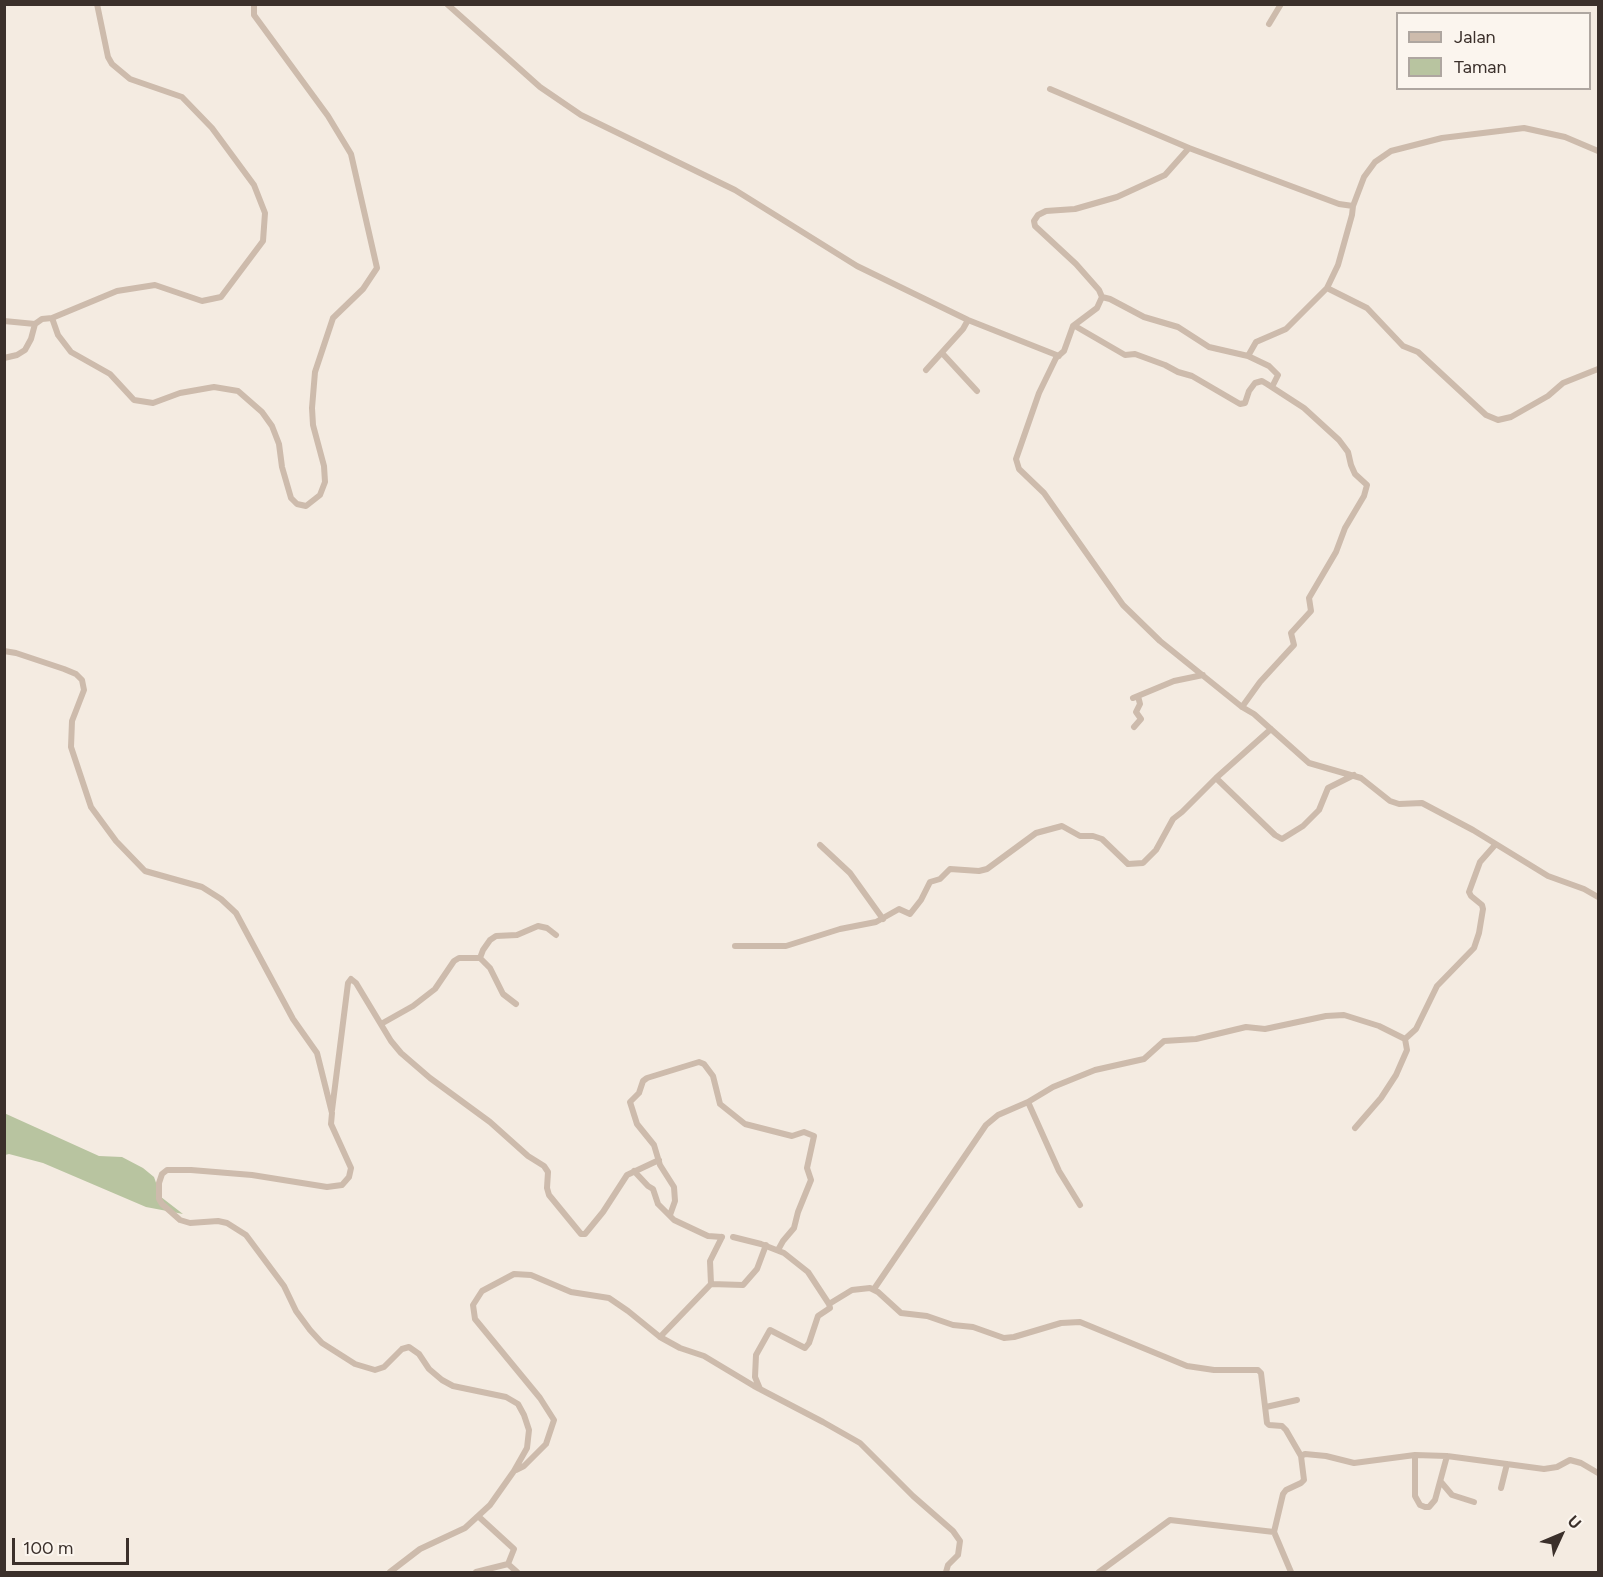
<!DOCTYPE html>
<html>
<head>
<meta charset="utf-8">
<style>
  body { margin:0 }
  #map { position:relative; width:1603px; height:1577px; overflow:hidden; background:#f4ebe1; font-family:Figtree,sans-serif }
  canvas { display:block }
  .frame { position:absolute; inset:0; border:6px solid #3b302b; pointer-events:none }
  .legend { position:absolute; left:1396px; top:12px; width:195px; height:78px; box-sizing:border-box; background:#fbf5ee; border:2px solid #aea6a0; margin:0; padding:8px 10px; list-style:none; font-size:18px; color:#3b302b }
  .legend li { display:flex; align-items:center; gap:12px; height:30px }
  .legend b { width:30px; border:2px solid #aea6a0 }
  .north { position:absolute; left:1531px; top:1505px; width:60px; height:60px; -webkit-text-stroke:4px #fbf5ee; paint-order:stroke; rotate:46deg; font-size:16px; font-weight:700; line-height:24px; text-align:center; color:#3b302b }
  .north::after { content:''; display:block; margin:auto; width:21px; height:27px; background:#3b302b; clip-path:polygon(50% 0,100% 100%,50% 72%,0 100%) }
  .scale { position:absolute; left:12px; top:1538px; width:117px; height:27px; box-sizing:border-box; border:3px solid #3b302b; border-top:0; padding-left:8px; font-size:18px; line-height:21px; white-space:nowrap; color:#3b302b; -webkit-text-stroke:4px #fbf5ee; paint-order:stroke }
</style>
</head>
<body>
<div id="map">
<canvas width="1603" height="1577"></canvas>
<div class="frame"></div>
<ul class="legend">
<li><b style="height:8px;background:#cdbbac"></b>Jalan</li>
<li><b style="height:16px;background:#b8c4a0"></b>Taman</li>
</ul>
<div class="north">U</div>
<div class="scale">100 m</div>
</div>
<script>
const c = document.querySelector('canvas').getContext('2d');
c.lineJoin = 'round';
function fillPath(path, color) { c.fillStyle = color; c.fill(path, 'evenodd'); }
const shape = rows => new Path2D(rows.map(r => 'M' + r).join(''));
function trace(path, color, width, dash) { c.strokeStyle = color; c.lineWidth = width; c.lineCap = dash ? 'butt' : 'round'; c.setLineDash(dash || []); c.stroke(path); }
const green = shape([
  [4,1113,99,1156,122,1157,143,1168,154,1177,161,1197,183,1214,146,1207,43,1163,9,1154,5,1155]
]);
const minor = shape([
  [447,4,540,87,581,115,735,190,857,266,968,320,1059,356],
  [1269,24,1281,4],
  [1050,89,1189,148],
  [1598,151,1565,137,1524,128,1442,138,1391,151,1375,162,1364,177,1353,206,1339,204,1189,148,1165,175,1117,197,1075,209,1046,211,1038,215,1034,221,1035,226,1076,264,1099,290,1102,297,1097,308,1073,326,1064,351,1056,358,1039,393,1016,459,1019,469,1044,493,1123,605,1160,641,1242,707,1254,714,1309,763,1361,778,1390,801,1399,804,1422,803,1473,830,1548,876,1584,889,1598,897],
  [1327,288,1367,308,1403,346,1418,352,1486,415,1498,420,1511,417,1548,396,1563,383,1598,369],
  [1102,297,1110,299,1144,317,1178,327,1209,347,1248,356,1269,366,1278,375,1272,387],
  [52,318,117,291,155,285,202,301,221,297,263,241,265,213,254,185,212,128,182,97,130,79,112,64,108,57,97,4],
  [4,321,35,324],
  [1075,326,1125,355,1135,354,1165,365,1178,372,1192,376,1240,404,1245,403,1249,391,1255,383,1262,381,1267,384,1304,408,1339,440,1348,452,1351,465,1355,474,1367,485,1364,496,1345,528,1336,552,1309,598,1311,611,1291,633,1294,645,1260,682,1242,707],
  [942,353,977,391],
  [1248,356,1256,342,1286,329,1327,288,1338,265,1352,215,1353,206],
  [4,358,17,355,25,350,31,339,35,324,42,319,52,318,58,335,71,352,110,374,134,400,153,403,180,393,214,387,238,391,262,412,272,426,279,444,282,467,291,498,297,504,306,506,320,495,325,482,324,466,313,425,312,408,315,372,333,318,363,289,377,268,351,154,328,116,254,15,254,4],
  [926,370,963,329,968,320],
  [4,651,16,653,64,669,76,674,82,680,84,690,72,721,71,747,91,807,116,841,145,871,202,887,221,899,236,913,293,1019,317,1053,332,1113,331,1124,351,1168,349,1177,342,1185,327,1187,252,1175,191,1170,167,1170,162,1174,159,1183,159,1199,162,1204,180,1220,190,1223,218,1221,227,1223,246,1235,284,1286,296,1311,310,1330,322,1343,355,1364,375,1370,384,1367,402,1349,409,1347,419,1354,429,1369,442,1380,453,1386,506,1397,518,1404,524,1415,529,1430,527,1448,514,1471,490,1505,465,1528,420,1549,390,1572],
  [1133,698,1174,681,1203,675],
  [1134,727,1141,719,1136,712,1140,704,1138,696],
  [1216,778,1275,835,1282,839,1303,826,1319,810,1328,788,1354,775],
  [820,845,850,873,883,919],
  [735,946,786,946,840,929,876,922,899,909,910,914,921,900,930,882,940,879,950,869,979,871,987,869,1036,833,1062,826,1080,836,1093,836,1102,839,1128,864,1143,863,1156,850,1173,819,1182,812,1216,778,1271,729],
  [516,1004,503,994,490,968,480,958,483,950,490,940,496,936,517,935,538,926,547,928,556,935],
  [381,1024,413,1006,435,989,454,961,459,958,480,958],
  [1028,1102,1059,1171,1080,1205],
  [332,1110,348,983,351,979,356,983,391,1041,401,1053,430,1078,490,1122,528,1156,544,1166,548,1172,547,1188,549,1195,581,1234,585,1234,603,1212,627,1175,659,1160],
  [1355,1128,1381,1098,1396,1075,1407,1050,1405,1039],
  [634,1171,648,1186,653,1189,658,1204,674,1220,708,1236,722,1237],
  [670,1215,675,1201,674,1187,660,1165,654,1145,637,1124,630,1102,639,1093,643,1081,647,1078,699,1062,704,1064,713,1076,720,1104,745,1124,792,1136,804,1132,814,1136,807,1168,811,1180,798,1212,794,1228,783,1241,778,1250],
  [733,1237,761,1244,784,1253,808,1272,829,1304,852,1290,870,1288,878,1292,901,1313,927,1316,953,1325,973,1327,1004,1338,1014,1337,1061,1323,1080,1322,1187,1366,1214,1370,1258,1370,1261,1373,1267,1423,1269,1425,1282,1426,1286,1430,1301,1456],
  [711,1284,743,1285,757,1269,766,1245],
  [874,1289,986,1125,998,1115,1028,1102,1053,1087,1095,1070,1144,1059,1164,1041,1196,1039,1246,1027,1265,1029,1326,1016,1344,1015,1379,1026,1405,1039,1416,1029,1437,986,1474,948,1479,933,1483,909,1482,905,1471,896,1469,892,1480,862,1495,845],
  [660,1337,711,1284,710,1261,722,1237],
  [760,1389,755,1377,756,1355,770,1330,805,1348,809,1343,818,1316,830,1308,829,1304],
  [1266,1407,1297,1400],
  [1415,1455,1415,1496,1420,1505,1425,1507,1429,1507,1435,1500,1447,1456],
  [516,1470,524,1466,546,1444,554,1420,540,1398,475,1319,473,1305,482,1291,514,1274,531,1275,571,1292,609,1298,628,1311,660,1337,680,1348,704,1356,754,1386,823,1422,860,1443,913,1496,953,1531,960,1541,958,1555,948,1565,946,1572],
  [1441,1482,1452,1495,1474,1502],
  [1501,1488,1507,1464],
  [478,1516,514,1549,508,1564],
  [1274,1532,1291,1572],
  [476,1572,508,1564,517,1572],
  [1099,1572,1170,1520,1274,1532,1283,1494,1286,1490,1301,1483,1304,1480,1301,1456,1305,1454,1326,1456,1354,1463,1415,1455,1447,1456,1544,1469,1557,1467,1570,1460,1581,1463,1598,1473]
]);
fillPath(green, '#b8c4a0');
trace(minor, '#cdbbac', 6);
</script>
</body>
</html>
